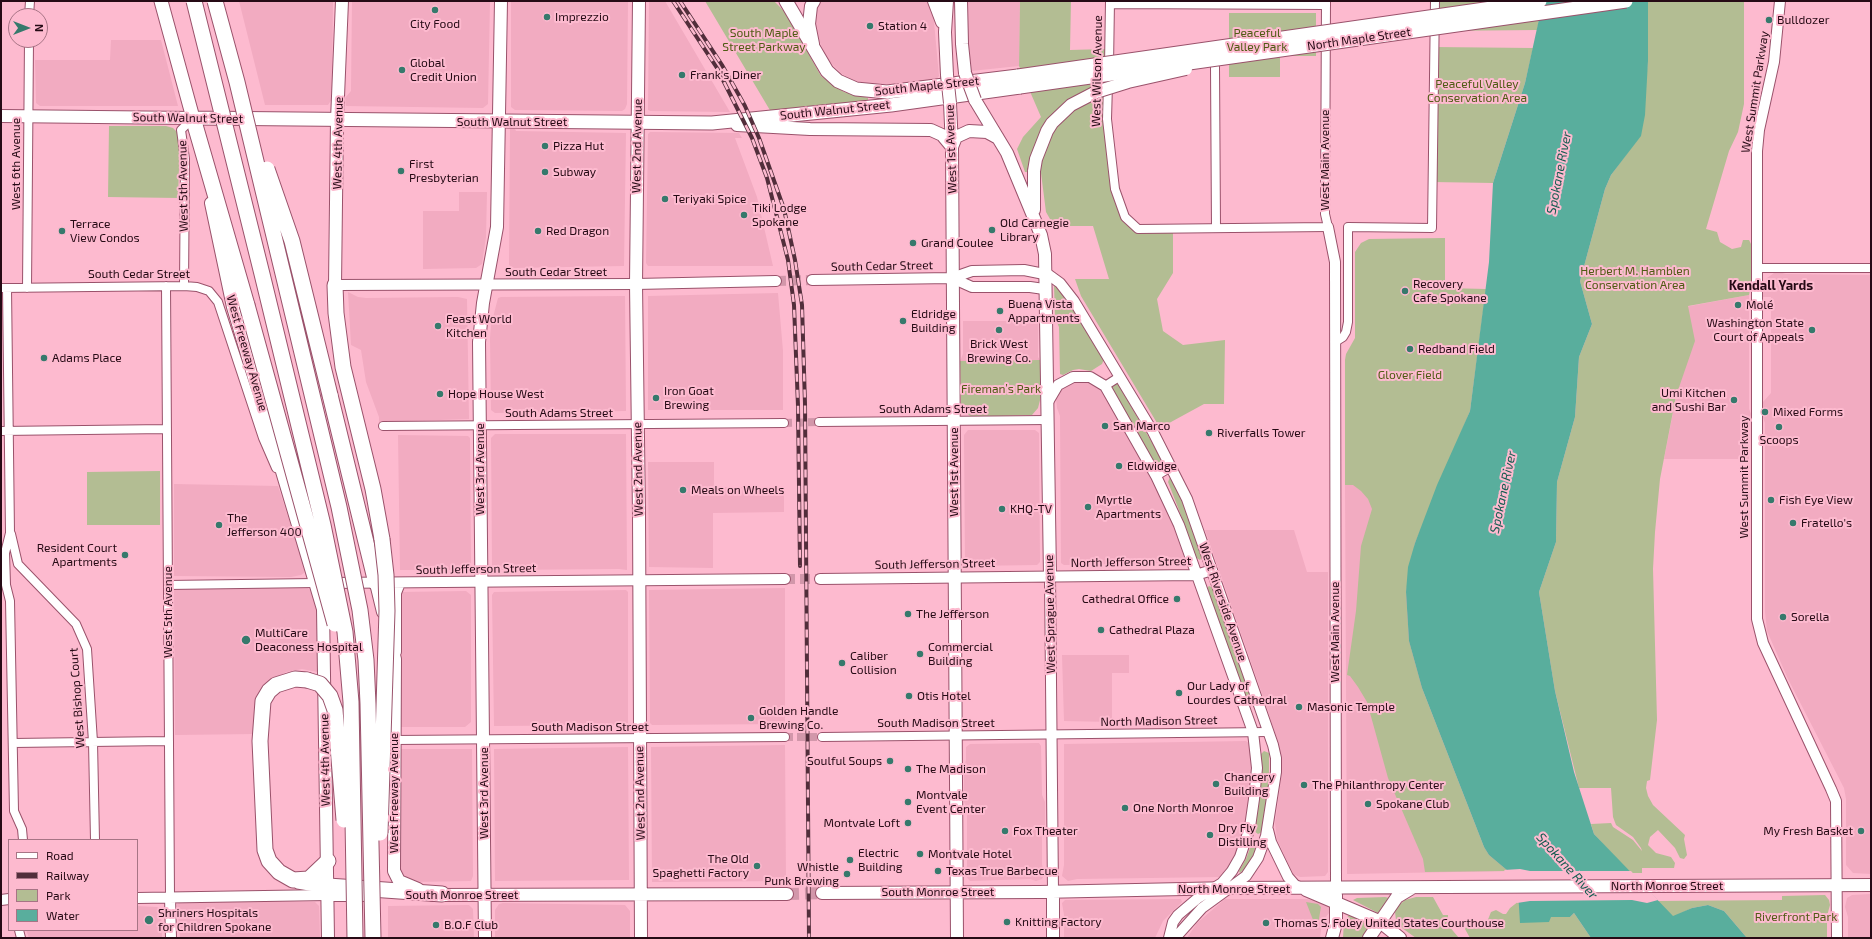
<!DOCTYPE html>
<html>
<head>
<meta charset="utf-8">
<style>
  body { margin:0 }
  #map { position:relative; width:1872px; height:939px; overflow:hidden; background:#fdbacf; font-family:"Exo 2",sans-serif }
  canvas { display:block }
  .frame { position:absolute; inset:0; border:2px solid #260a15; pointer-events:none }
  .legend { position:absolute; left:8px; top:839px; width:130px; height:92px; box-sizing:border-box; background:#fdbacf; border:1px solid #a77485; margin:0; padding:5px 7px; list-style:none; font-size:12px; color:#260a15 }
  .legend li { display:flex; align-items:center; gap:8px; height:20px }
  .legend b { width:20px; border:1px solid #a77485 }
  .north { position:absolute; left:8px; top:8px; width:40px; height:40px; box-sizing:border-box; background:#fdbacf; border:1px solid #a77485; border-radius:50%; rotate:90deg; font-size:11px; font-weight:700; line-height:16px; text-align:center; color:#260a15 }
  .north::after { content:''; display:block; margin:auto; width:14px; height:18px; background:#36796c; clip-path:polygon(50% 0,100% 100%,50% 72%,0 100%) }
</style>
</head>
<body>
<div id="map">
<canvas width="1872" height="939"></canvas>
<div class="frame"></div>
<ul class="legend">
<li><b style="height:5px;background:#fff"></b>Road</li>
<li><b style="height:5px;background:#522e3b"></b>Railway</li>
<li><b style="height:11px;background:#b3bd93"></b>Park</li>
<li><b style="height:11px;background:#59ae9d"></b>Water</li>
</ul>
<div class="north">N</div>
</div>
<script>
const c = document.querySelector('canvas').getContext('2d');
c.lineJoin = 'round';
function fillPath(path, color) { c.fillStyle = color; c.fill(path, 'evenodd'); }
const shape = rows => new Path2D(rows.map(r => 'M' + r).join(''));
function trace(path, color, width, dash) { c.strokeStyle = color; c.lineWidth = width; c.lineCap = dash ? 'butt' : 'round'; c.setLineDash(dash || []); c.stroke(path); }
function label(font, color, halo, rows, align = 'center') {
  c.font = font + ' "Exo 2",sans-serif'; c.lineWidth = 4; c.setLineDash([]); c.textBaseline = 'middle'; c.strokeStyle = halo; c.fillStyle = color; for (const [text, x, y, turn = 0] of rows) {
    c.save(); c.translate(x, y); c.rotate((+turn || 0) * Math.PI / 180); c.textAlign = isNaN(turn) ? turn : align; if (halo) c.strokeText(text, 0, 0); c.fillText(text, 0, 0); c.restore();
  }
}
const built = shape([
  [239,1,333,1,332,99,328,105,265,105],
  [352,1,490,1,488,104,483,108,346,106,345,98,351,91],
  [511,1,628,1,627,104,625,109,622,111,515,110,511,107],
  [649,1,665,1,730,112,650,111,648,110],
  [817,1,931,1,933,11,939,76,936,80,877,85,856,81,842,74,828,60,817,36,814,13],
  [967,1,1020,1,1019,66,971,71,968,46],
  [111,40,161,40,178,106,40,106,36,103,35,60,110,60],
  [510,127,514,127,516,131,626,133,624,266,514,268,509,265],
  [650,132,739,133,742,138,735,138,757,197,773,266,648,266,646,263,648,134],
  [459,192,487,192,486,237,482,264,476,268,423,269,423,211,459,211],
  [1778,272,1786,274,1871,275,1871,874,1853,873,1846,865,1846,799,1844,788,1788,679,1767,631,1765,612,1765,423,1763,417,1763,402,1771,393,1771,297,1763,297,1763,287,1767,278,1774,273],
  [348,292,358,297,366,298,458,297,467,299,469,419,379,422,379,417,366,382,361,350,351,345],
  [778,293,783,351,783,410,648,410,648,296],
  [1749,295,1749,409,1751,414,1749,423,1749,459,1664,459,1678,387,1685,307],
  [625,296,626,411,495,413,491,410,490,338,491,325,498,298,501,297],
  [963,321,1038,321,1038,357,1040,360,960,361,963,354],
  [1088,380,1098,386,1153,478,1174,526,1186,563,1064,565,1061,563,1060,416,1057,408,1056,399,1061,389,1070,382],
  [968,430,1035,430,1039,433,1040,562,1037,565,968,566,965,564,964,435],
  [495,434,626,434,627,570,619,569,497,570,494,568,492,566,491,438],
  [398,435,468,436,470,438,471,567,468,570,400,570],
  [648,462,714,462,714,487,784,487,784,512,713,513,713,568,649,567],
  [174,484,278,486,305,569,304,573,301,575,291,577,174,576],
  [1345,485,1437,485,1414,812,1484,847,1508,871,1347,874],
  [1205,530,1294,530,1307,572,1328,572,1328,872,1325,876,1300,877,1293,874,1277,839,1275,823,1282,772,1282,758,1268,711],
  [293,587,306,587,312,591,315,598,317,610,317,672,302,669,286,672,272,680,255,734,175,735,174,588],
  [785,588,785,724,652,725,650,723,649,590],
  [626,590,628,592,628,725,494,726,492,595,494,592],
  [466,591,471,595,471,722,465,727,401,727,399,594,401,592],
  [1062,655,1129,655,1129,673,1112,673,1112,722,1064,721],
  [1246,741,1250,744,1251,768,1250,792,1245,827,1236,855,1221,877,1077,879,1068,881,1062,876,1064,865,1064,744],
  [1039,743,1041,746,1042,795,1045,802,1045,830,1042,836,1042,864,1044,875,1042,879,1036,881,1030,879,970,881,965,875,967,866,967,809,964,802,964,767,966,760,966,747,970,744],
  [785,745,786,881,652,882,651,747],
  [628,747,629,880,495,881,494,749],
  [401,749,472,749,473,876,471,881,413,882,405,879,400,870,398,806],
  [1871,894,1871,938,1848,938,1848,917,1845,907,1847,898,1852,895],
  [1181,899,1182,902,1163,921,1155,938,1064,938,1064,915,1062,903,1065,900],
  [1225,899,1307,899,1316,901,1329,906,1329,913,1322,922,1320,938,1187,938,1197,923],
  [181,902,315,902,319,906,320,938,180,938,177,904],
  [503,903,625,905,630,911,630,938,495,938,495,910,499,904],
  [469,905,473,909,474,938,388,938,388,906],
  [137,906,157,907,161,909,162,938,29,938,26,930,137,930]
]);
const green = shape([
  [705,1,774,1,785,12,821,76,844,92,868,98,868,102,771,112],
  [1020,1,1071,1,1070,50,1105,49,1105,119,1112,190,1136,231,1173,233,1173,273,1157,299,1163,331,1183,345,1225,340,1224,404,1204,404,1160,428,1081,296,1075,279,1109,279,1093,226,1054,226,1046,212,1041,173,1025,172,1017,149,1023,137,1041,117,1019,66],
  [1435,1,1543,1,1537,30,1434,31],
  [1648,1,1744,1,1744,104,1738,132,1729,151,1706,229,1717,232,1720,242,1732,249,1741,247,1743,240,1749,240,1751,244,1751,285,1749,295,1688,306,1695,341,1676,396,1660,479,1655,532,1653,569,1657,720,1650,780,1647,781,1646,788,1648,796,1653,805,1685,835,1684,839,1687,855,1684,859,1680,858,1675,848,1658,830,1650,837,1648,845,1656,853,1671,857,1675,863,1674,868,1642,868,1642,860,1642,873,1630,873,1594,834,1591,824,1611,823,1613,827,1633,840,1642,851,1641,848,1633,837,1616,825,1613,817,1611,788,1579,788,1555,691,1539,592,1556,542,1557,482,1575,417,1579,357,1592,324,1580,281,1605,189,1611,175,1640,136,1648,61],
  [1229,13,1316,13,1316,56,1280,56,1280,77,1229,77],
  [1434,47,1533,48,1525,83,1493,183,1433,182],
  [109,126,166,126,173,128,177,132,180,139,178,198,108,197],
  [1445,238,1445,288,1486,289,1470,411,1415,543,1406,592,1409,641,1422,688,1484,847,1489,855,1508,871,1425,872,1423,859,1388,778,1367,702,1358,687,1350,676,1347,675,1356,611,1361,546,1372,509,1368,499,1361,491,1353,485,1345,485,1345,360,1346,354,1355,338,1355,252,1361,243,1369,239],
  [1054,286,1056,286,1065,295,1104,359,1102,364,1091,371,1079,369,1073,370,1063,375,1060,374,1059,327,1055,318],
  [1040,360,1041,396,1038,408,1032,415,972,417,964,412,961,408,960,361],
  [1109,377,1114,377,1162,460,1161,464,1155,464,1108,382],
  [160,471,160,525,87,525,87,472],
  [1170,477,1174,479,1203,555,1200,560,1195,557,1184,523,1168,482],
  [1209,586,1214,588,1254,702,1251,706,1248,706,1207,588],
  [1264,751,1269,753,1269,789,1262,832,1258,834,1254,831,1261,789,1261,754],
  [1253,840,1261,840,1249,865,1240,873,1239,871,1246,859],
  [1825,895,1829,900,1830,905,1827,916,1827,938,1747,938,1724,911,1708,905,1692,908,1673,917,1657,901,1782,900,1782,896],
  [1385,897,1389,898,1378,913,1353,900,1357,898],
  [1416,897,1433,897,1443,915,1448,915,1448,925,1459,938,1416,938,1402,928,1396,920,1395,912,1398,906,1405,900],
  [1519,901,1551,917,1570,917,1574,913,1591,938,1470,938,1465,929,1467,925,1480,926,1487,922,1491,912,1496,910,1503,914,1506,914,1510,908],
  [1306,902,1318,904,1321,907,1317,930],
  [1350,914,1368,922,1368,929,1363,938,1343,938,1344,921]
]);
const water = shape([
  [1543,1,1648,1,1648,61,1645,115,1641,136,1611,175,1605,189,1580,281,1592,324,1579,357,1575,417,1557,482,1556,542,1539,592,1555,691,1574,772,1594,834,1673,916,1692,908,1708,905,1724,911,1747,938,1591,938,1574,913,1570,917,1551,917,1549,922,1520,923,1518,891,1508,871,1489,855,1484,847,1422,688,1409,641,1406,592,1408,567,1415,543,1437,485,1470,411,1489,262,1493,183,1525,83]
]);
const pier = shape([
  [1520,869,1530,871,1631,871,1658,900,1647,903,1632,900,1530,901,1517,903,1516,892,1510,878,1504,870]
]);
const minorTunnel = shape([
  [784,423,819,422],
  [785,737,822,737]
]);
const tertiaryTunnel = shape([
  [776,281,812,280],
  [785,579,820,579]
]);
const secondaryTunnel = shape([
  [787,894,822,893]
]);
const minor = shape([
  [1110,4,1326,5],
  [29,16,30,1],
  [1109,66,1110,1],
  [1215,67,1216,228],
  [1108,84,1107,119,1115,189,1125,217,1138,229,1328,227,1325,214,1326,1],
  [1757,268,1871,268],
  [166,286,170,897],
  [184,286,185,159,181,130,193,118],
  [1,288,184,286,197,287,209,291,218,302,263,438,276,468],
  [7,288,10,533,5,553,6,585,10,601,14,811,22,829,23,840],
  [27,288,29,40],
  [1335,342,1343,337,1346,332,1348,322,1348,227,1432,228,1435,1],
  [1105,386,1119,377],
  [819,422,1048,420],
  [383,426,784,423],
  [1,431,167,429],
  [1156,476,1171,467],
  [11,534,18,564,76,624,87,649,93,742,95,840],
  [168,585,315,583],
  [822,737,1268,732],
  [394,740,785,737],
  [13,743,168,741],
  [19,930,21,938]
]);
const tertiary = shape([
  [1780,1,1774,62,1759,130,1757,151,1757,619,1763,643,1831,789,1836,801,1837,938],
  [1328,227,1335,262,1336,888],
  [952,278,972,287,1030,287,1044,289],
  [812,280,952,278,972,271,1024,270,1049,275,1060,283,1074,301,1153,432,1187,499,1273,745,1276,758,1276,772,1266,836,1258,858,1246,876,1202,908,1175,938],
  [335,285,636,284,776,281],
  [1048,402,1058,385,1073,377,1090,377,1105,386,1156,476,1179,525,1253,732,1257,768,1254,799,1250,827,1240,857,1232,871,1222,883,1198,898,1178,915,1173,922,1169,938],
  [1050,576,1053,892],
  [820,579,1196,575,1212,570],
  [329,583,785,579],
  [396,652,396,593,400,583],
  [1268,830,1271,842,1288,877,1295,885,1302,888],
  [170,897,171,938],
  [137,898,328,895],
  [1,900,9,899]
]);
const secondary = shape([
  [639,1,636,284,639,515,641,938],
  [934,1,942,22],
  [961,1,962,44,965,73],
  [813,44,809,24,811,6,814,1],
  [947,75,945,32,947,1],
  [975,100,1007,153,1041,235,1045,254,1050,576],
  [950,103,952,147,957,938],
  [1,116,193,118,195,127],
  [737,125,810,129,931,130,942,135,952,147],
  [952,147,956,137,969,131,987,132,998,138],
  [211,203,233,307,323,609,328,938],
  [1034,210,1034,171],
  [335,285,337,120,342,1],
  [376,583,383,612],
  [389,636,395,659,394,871,399,881,418,889],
  [1306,890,1379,921,1400,938],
  [1053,892,1053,938],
  [822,893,1040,892,1232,888,1871,885],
  [328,895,363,895],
  [433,895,787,894],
  [485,938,479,342,483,303,497,227,501,1],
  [1332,938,1336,923,1336,895],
  [1369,938,1397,897,1412,888]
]);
const primary = shape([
  [161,1,193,118,712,123,891,105,1020,87],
  [786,1,827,71,838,81,856,89,887,92,1018,76]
]);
const motorway = shape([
  [193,118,247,305],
  [335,285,336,313,343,367,373,489,382,539],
  [330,395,376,583],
  [307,680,295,679,276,685,269,691,263,701,260,741,265,850,269,861,279,872,293,880,309,879,328,861],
  [298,881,328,886,442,894]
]);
const rail = shape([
  [673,1,717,68,752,138,767,178,788,260,794,305,798,406,800,566],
  [680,1,722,65,745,106,759,138,784,209,795,260,802,305,805,404,809,938]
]);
const secondaryBridge = shape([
  [965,73,975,100],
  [947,75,950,103],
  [1034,171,1036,159,1047,131,1052,123,1071,105,1096,92,1128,82,1186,69]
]);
const primaryBridge = shape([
  [1018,76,1540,1],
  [1020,87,1626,1]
]);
const motorwayBridge = shape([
  [194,1,262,274,323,525,345,632,351,702,355,938],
  [215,1,237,82,339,507,360,610,366,660,368,704,373,938],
  [267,169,292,241,330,395],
  [247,305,335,624],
  [307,680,320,684,330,696,335,710,344,820],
  [380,833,387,611,386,575,382,539]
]);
const markers = [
  [435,10,4,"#36796c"],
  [547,17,4,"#36796c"],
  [1769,20,4,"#36796c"],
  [870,26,4,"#36796c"],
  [402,70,4,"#36796c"],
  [682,75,4,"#36796c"],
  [545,146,4,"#36796c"],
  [401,171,4,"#36796c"],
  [545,172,4,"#36796c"],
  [665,199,4,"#36796c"],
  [744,215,4,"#36796c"],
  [992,230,4,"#36796c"],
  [62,231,4,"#36796c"],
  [538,231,4,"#36796c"],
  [913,243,4,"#36796c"],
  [1405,291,4,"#36796c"],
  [1738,305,4,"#36796c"],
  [1000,311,4,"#36796c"],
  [903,321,4,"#36796c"],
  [438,326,4,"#36796c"],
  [999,330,4,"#36796c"],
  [1812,330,4,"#36796c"],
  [1410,349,4,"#36796c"],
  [44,358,4,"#36796c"],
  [440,394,4,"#36796c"],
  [656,398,4,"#36796c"],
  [1734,400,4,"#36796c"],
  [1765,412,4,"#36796c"],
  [1105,426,4,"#36796c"],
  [1779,427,4,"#36796c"],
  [1209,433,4,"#36796c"],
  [1119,466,4,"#36796c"],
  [683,490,4,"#36796c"],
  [1771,500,4,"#36796c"],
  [1088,507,4,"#36796c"],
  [1002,509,4,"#36796c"],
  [1793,523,4,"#36796c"],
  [219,525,4,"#36796c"],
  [125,555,4,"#36796c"],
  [1177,599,4,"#36796c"],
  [908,614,4,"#36796c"],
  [1783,617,4,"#36796c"],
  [1101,630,4,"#36796c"],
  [246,640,5,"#36796c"],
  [920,654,4,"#36796c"],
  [842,663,4,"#36796c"],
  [1179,693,4,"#36796c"],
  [909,696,4,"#36796c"],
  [1299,707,4,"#36796c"],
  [751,718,4,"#36796c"],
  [890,761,4,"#36796c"],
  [908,769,4,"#36796c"],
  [1216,784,4,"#36796c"],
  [1304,785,4,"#36796c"],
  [908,802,4,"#36796c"],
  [1368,804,4,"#36796c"],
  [1125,808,4,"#36796c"],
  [908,823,4,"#36796c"],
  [1005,831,4,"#36796c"],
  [1861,831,4,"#36796c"],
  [1210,835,4,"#36796c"],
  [920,854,4,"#36796c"],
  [850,860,4,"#36796c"],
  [757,866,4,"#36796c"],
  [938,871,4,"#36796c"],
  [847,874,4,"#36796c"],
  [149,920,5,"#36796c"],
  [1007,922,4,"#36796c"],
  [1266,923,4,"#36796c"],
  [436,925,4,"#36796c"]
];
const poiNames = [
  ["Imprezzio",555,17],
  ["Bulldozer",1777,20],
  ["City Food",435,24,"center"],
  ["Station 4",878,26],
  ["Global",410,63],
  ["Credit Union",410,77],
  ["Frank's Diner",690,75],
  ["Pizza Hut",553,146],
  ["First",409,164],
  ["Presbyterian",409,178],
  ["Subway",553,172],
  ["Teriyaki Spice",673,199],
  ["Tiki Lodge",752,208],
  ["Spokane",752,222],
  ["Old Carnegie",1000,223],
  ["Library",1000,237],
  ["Terrace",70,224],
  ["View Condos",70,238],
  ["Red Dragon",546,231],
  ["Grand Coulee",921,243],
  ["Recovery",1413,284],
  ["Cafe Spokane",1413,298],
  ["Buena Vista",1008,304],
  ["Appartments",1008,318],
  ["Molé",1746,305],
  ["Eldridge",911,314],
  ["Building",911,328],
  ["Feast World",446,319],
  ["Kitchen",446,333],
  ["Washington State",1804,323,"right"],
  ["Court of Appeals",1804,337,"right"],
  ["Brick West",999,344,"center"],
  ["Brewing Co.",999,358,"center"],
  ["Redband Field",1418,349],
  ["Adams Place",52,358],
  ["Iron Goat",664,391],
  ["Brewing",664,405],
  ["Umi Kitchen",1726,393,"right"],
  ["and Sushi Bar",1726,407,"right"],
  ["Hope House West",448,394],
  ["Mixed Forms",1773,412],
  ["San Marco",1113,426],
  ["Riverfalls Tower",1217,433],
  ["Scoops",1779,440,"center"],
  ["Eldwidge",1127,466],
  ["Meals on Wheels",691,490],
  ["Myrtle",1096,500],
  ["Apartments",1096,514],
  ["Fish Eye View",1779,500],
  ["KHQ-TV",1010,509],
  ["The",227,518],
  ["Jefferson 400",227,532],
  ["Fratello's",1801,523],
  ["Resident Court",117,548,"right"],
  ["Apartments",117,562,"right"],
  ["Cathedral Office",1169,599,"right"],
  ["The Jefferson",916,614],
  ["Sorella",1791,617],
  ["Cathedral Plaza",1109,630],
  ["MultiCare",255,633],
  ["Deaconess Hospital",255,647],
  ["Commercial",928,647],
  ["Building",928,661],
  ["Caliber",850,656],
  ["Collision",850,670],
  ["Our Lady of",1187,686],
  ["Lourdes Cathedral",1187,700],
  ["Otis Hotel",917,696],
  ["Masonic Temple",1307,707],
  ["Golden Handle",759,711],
  ["Brewing Co.",759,725],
  ["Soulful Soups",882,761,"right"],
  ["The Madison",916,769],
  ["Chancery",1224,777],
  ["Building",1224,791],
  ["The Philanthropy Center",1312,785],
  ["Montvale",916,795],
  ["Event Center",916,809],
  ["Spokane Club",1376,804],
  ["One North Monroe",1133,808],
  ["Montvale Loft",900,823,"right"],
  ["Dry Fly",1218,828],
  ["Distilling",1218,842],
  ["Fox Theater",1013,831],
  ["My Fresh Basket",1853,831,"right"],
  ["Electric",858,853],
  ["Building",858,867],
  ["Montvale Hotel",928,854],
  ["The Old",749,859,"right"],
  ["Spaghetti Factory",749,873,"right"],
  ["Whistle",839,867,"right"],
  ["Punk Brewing",839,881,"right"],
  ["Texas True Barbecue",946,871],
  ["Shriners Hospitals",158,913],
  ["for Children Spokane",158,927],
  ["Knitting Factory",1015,922],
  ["Thomas S. Foley United States Courthouse",1274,923],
  ["B.O.F Club",444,925]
];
const parkNames = [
  ["South Maple",764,33],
  ["Street Parkway",764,47],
  ["Peaceful",1257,33],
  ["Valley Park",1257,47],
  ["Peaceful Valley",1477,84],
  ["Conservation Area",1477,98],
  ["Herbert M. Hamblen",1635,271],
  ["Conservation Area",1635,285],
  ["Glover Field",1410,375],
  ["Fireman’s Park",1001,389],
  ["Riverfront Park",1796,917]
];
const streetNames = [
  ["North Maple Street",1359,39,-8],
  ["West Wilson Avenue",1097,71,-89],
  ["South Maple Street",927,86,-6],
  ["West Summit Parkway",1755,92,-81],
  ["South Walnut Street",835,110,-6],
  ["South Walnut Street",188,118,1],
  ["South Walnut Street",512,122],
  ["West 4th Avenue",338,143,-89],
  ["West 2nd Avenue",637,146,-89],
  ["West 1st Avenue",951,149,-92],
  ["West Main Avenue",1325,160,-90],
  ["West 6th Avenue",16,164,-90],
  ["West 5th Avenue",183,186,-91],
  ["South Cedar Street",882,266,-1],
  ["South Cedar Street",556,272],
  ["South Cedar Street",139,274],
  ["West Freeway Avenue",247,353,74],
  ["South Adams Street",933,409],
  ["South Adams Street",559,413],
  ["West 3rd Avenue",480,469,-90],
  ["West 2nd Avenue",638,469,-91],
  ["West 1st Avenue",954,472,-90],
  ["West Summit Parkway",1744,477,-90],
  ["North Jefferson Street",1131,562,-1],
  ["South Jefferson Street",935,564,-1],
  ["South Jefferson Street",476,569,-1],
  ["West Riverside Avenue",1223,602,71],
  ["West 5th Avenue",168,612,-90],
  ["West Sprague Avenue",1050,614,-91],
  ["West Main Avenue",1335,632,-90],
  ["West Bishop Court",77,698,-94],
  ["North Madison Street",1159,721,-1],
  ["South Madison Street",936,723],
  ["South Madison Street",590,727],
  ["West 4th Avenue",325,760,-91],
  ["West Freeway Avenue",394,793,-90],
  ["West 3rd Avenue",484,793,-90],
  ["West 2nd Avenue",640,793,-91],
  ["North Monroe Street",1667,886],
  ["North Monroe Street",1234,889],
  ["South Monroe Street",938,892],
  ["South Monroe Street",462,895]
];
const waterNames = [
  ["Spokane River",1559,173,-79],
  ["Spokane River",1503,492,-78],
  ["Spokane River",1567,866,48]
];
const neighbourhoodNames = [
  ["Kendall Yards",1771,286]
];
fillPath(built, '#f2abc1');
fillPath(green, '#b3bd93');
fillPath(water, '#59ae9d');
fillPath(pier, '#fdbacf');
trace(minorTunnel, '#d297aa', 8, [8, 4]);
trace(tertiaryTunnel, '#d297aa', 10, [10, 5]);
trace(secondaryTunnel, '#d297aa', 12, [12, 6]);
trace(minor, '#9a526b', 10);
trace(tertiary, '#9a526b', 12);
trace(secondary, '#9a526b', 14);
trace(primary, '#9a526b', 15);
trace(motorway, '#9a526b', 17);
trace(minor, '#fff', 8);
trace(tertiary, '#fff', 10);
trace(secondary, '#fff', 12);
trace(primary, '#fff', 13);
trace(motorway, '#fff', 15);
trace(rail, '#522e3b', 4);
trace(rail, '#fdbacf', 2.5, [8]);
trace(secondaryBridge, '#9a526b', 14, []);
trace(primaryBridge, '#9a526b', 15, []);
trace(motorwayBridge, '#9a526b', 17, []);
trace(secondaryBridge, '#fff', 12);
trace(primaryBridge, '#fff', 13);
trace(motorwayBridge, '#fff', 15);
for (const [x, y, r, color] of markers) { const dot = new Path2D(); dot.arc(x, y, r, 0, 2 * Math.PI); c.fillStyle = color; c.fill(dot); trace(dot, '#fdbacf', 1.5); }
label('12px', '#260a15', '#fdbacf', poiNames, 'left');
label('12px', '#505c15', '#fdbacf', parkNames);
label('12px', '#260a15', '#fdbacf', streetNames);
label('italic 13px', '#135b4f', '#fdbacf', waterNames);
label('bold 13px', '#260a15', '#fdbacf', neighbourhoodNames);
</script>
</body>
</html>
